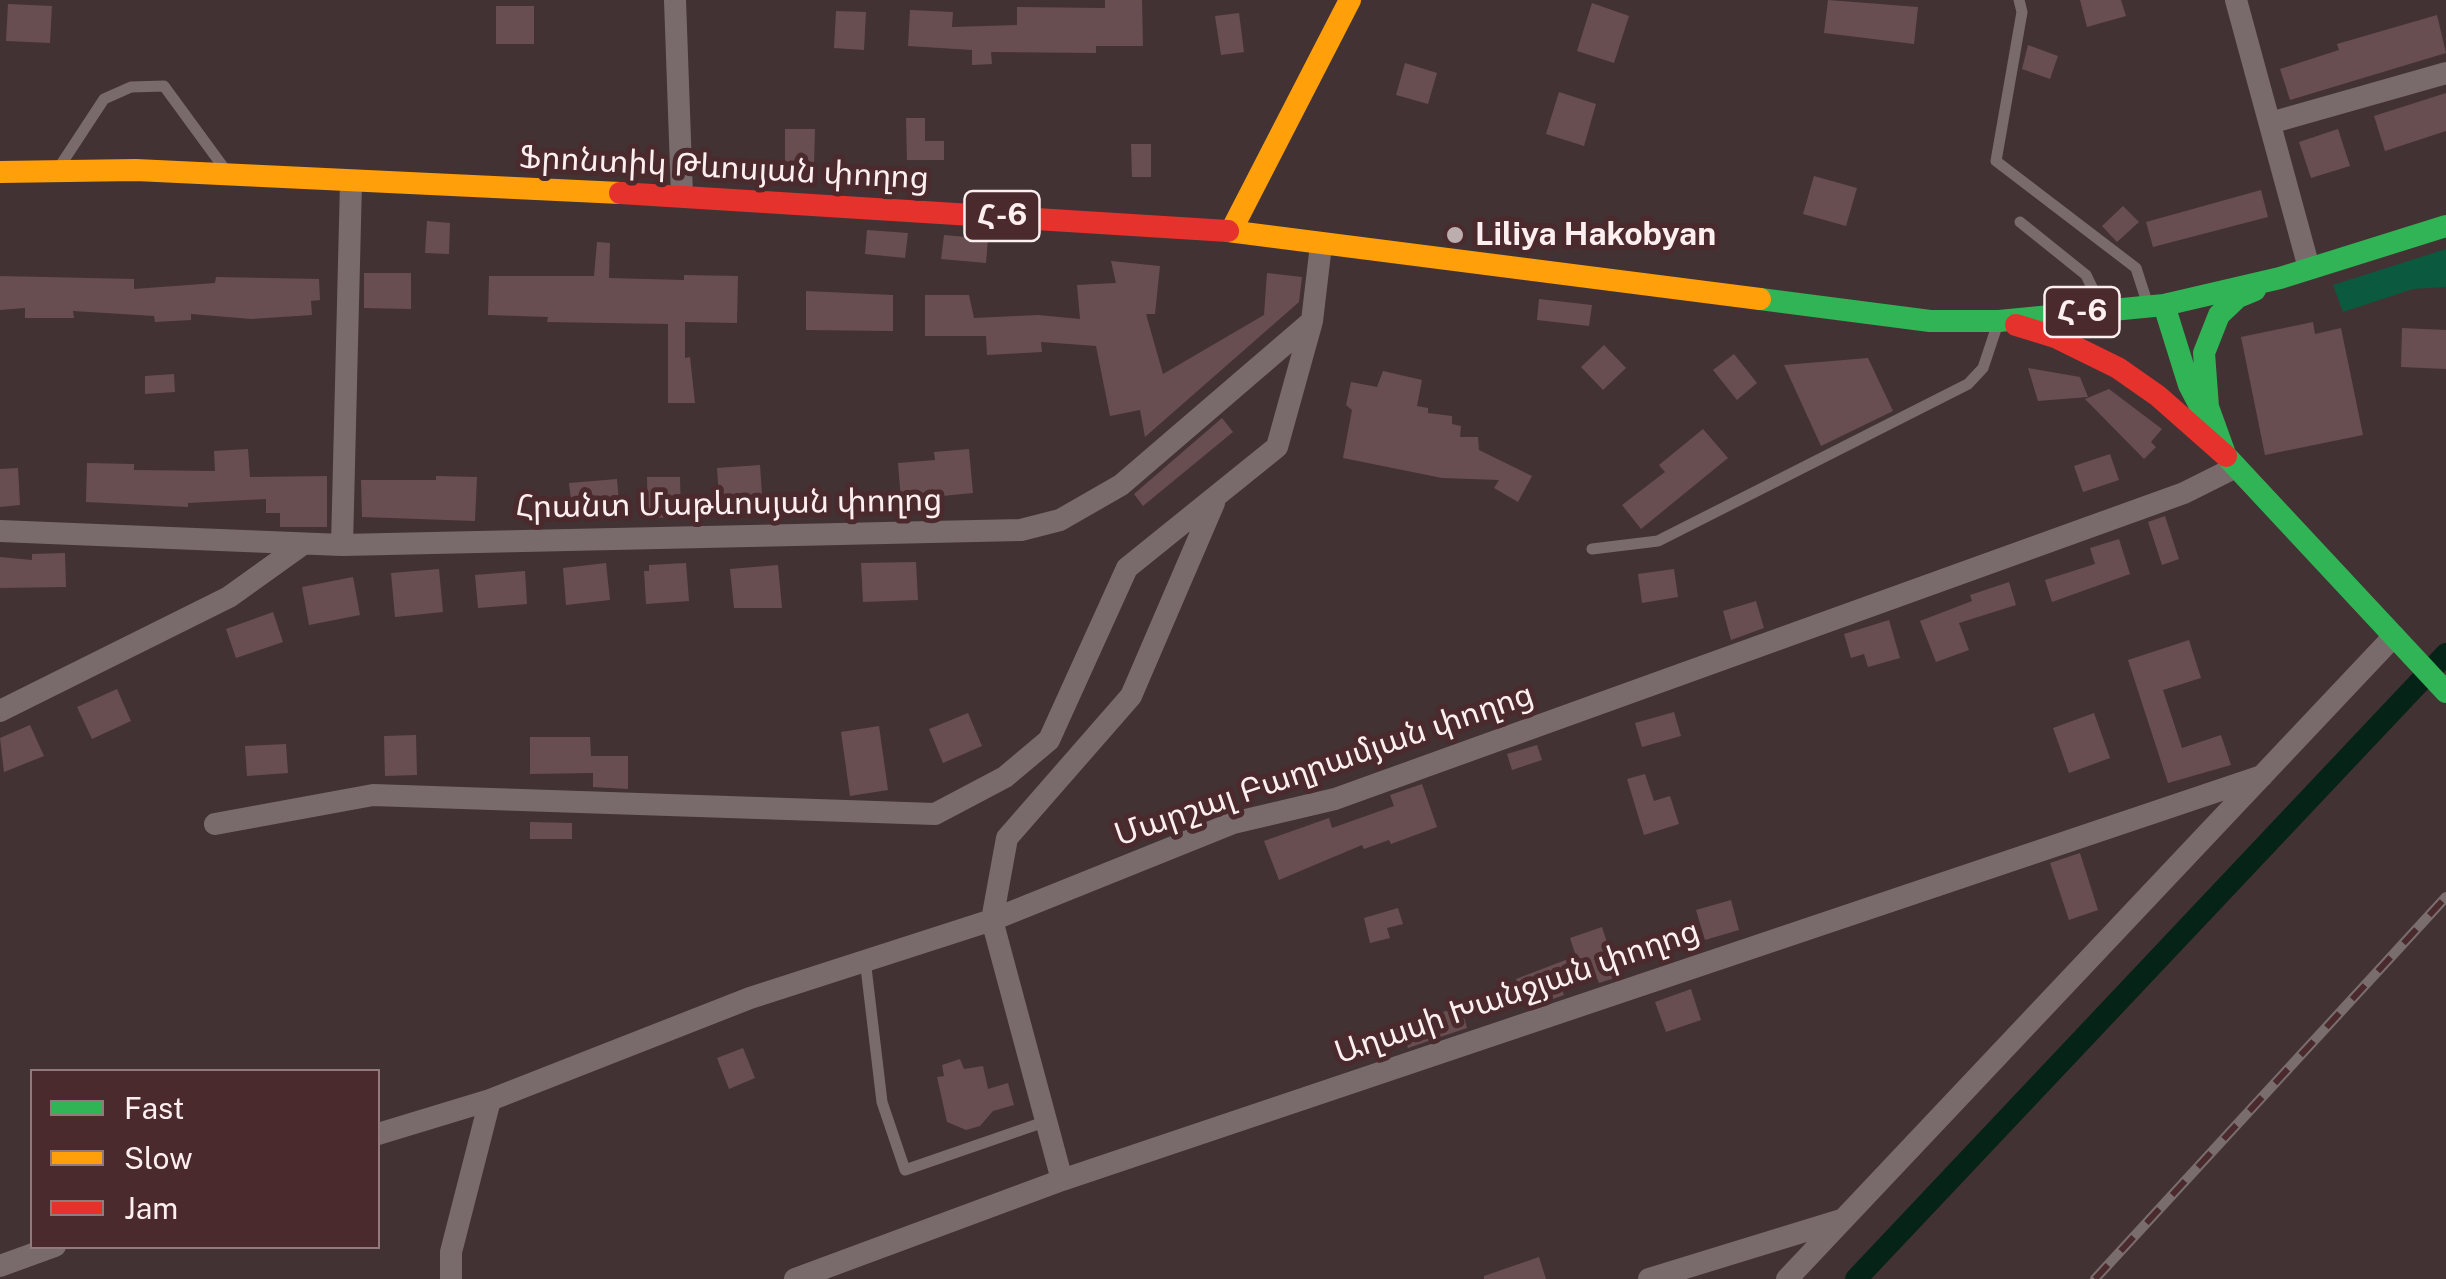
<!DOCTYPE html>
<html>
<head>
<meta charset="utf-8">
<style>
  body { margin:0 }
  #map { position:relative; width:2446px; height:1279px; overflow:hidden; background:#433233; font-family:"Public Sans",sans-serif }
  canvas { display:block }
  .legend { position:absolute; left:30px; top:1069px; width:350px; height:180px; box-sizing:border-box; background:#4b2a2d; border:2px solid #92797b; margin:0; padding:12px 18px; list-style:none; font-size:30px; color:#fdeff0 }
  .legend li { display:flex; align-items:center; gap:20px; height:50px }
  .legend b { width:50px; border:2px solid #92797b }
</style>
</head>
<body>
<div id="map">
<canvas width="2446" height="1279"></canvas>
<ul class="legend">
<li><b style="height:12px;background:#30b455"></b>Fast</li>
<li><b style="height:12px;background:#ff9f0a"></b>Slow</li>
<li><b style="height:12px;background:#e5322d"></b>Jam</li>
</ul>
</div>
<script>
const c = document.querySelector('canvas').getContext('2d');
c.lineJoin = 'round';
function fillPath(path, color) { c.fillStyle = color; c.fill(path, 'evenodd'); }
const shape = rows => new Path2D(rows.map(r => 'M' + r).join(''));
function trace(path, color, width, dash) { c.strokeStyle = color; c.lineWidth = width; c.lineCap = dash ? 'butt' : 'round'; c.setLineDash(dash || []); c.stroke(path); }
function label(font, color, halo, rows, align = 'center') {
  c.font = font + ' "Public Sans","Noto Sans Armenian",sans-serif'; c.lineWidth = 10; c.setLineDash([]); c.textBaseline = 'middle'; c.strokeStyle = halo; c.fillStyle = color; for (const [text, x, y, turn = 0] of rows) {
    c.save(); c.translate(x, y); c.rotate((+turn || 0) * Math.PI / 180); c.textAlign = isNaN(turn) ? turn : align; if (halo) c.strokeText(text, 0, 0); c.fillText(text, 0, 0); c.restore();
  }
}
const green = shape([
  [2446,249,2446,287,2413,289,2343,312,2333,285]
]);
const canal = shape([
  [1856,1279,2446,654]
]);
const building = shape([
  [1105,0,1142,0,1143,46,1096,46,1096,53,991,52,992,64,972,65,972,50,908,46,910,10,953,12,952,27,1017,25,1017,7,1105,8],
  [1828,0,1918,7,1914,44,1824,33],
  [2080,0,2121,0,2126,16,2087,27],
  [1592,3,1629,16,1614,63,1577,51],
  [8,4,52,6,50,43,6,41],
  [496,6,534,6,534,44,496,44],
  [836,11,866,12,864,50,834,48],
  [1239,13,1244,52,1221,55,1215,16],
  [2437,15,2446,53,2290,100,2280,69,2339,50,2337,44],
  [2028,45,2058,56,2050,79,2022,69],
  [1405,63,1437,73,1428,104,1396,95],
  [1559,92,1596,104,1584,146,1546,134],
  [2446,93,2446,131,2385,151,2374,116],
  [906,118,925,118,925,141,944,141,944,160,907,160],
  [785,129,815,129,814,165,785,164],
  [2338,129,2350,166,2311,178,2299,142],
  [1131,144,1151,144,1151,177,1132,177],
  [1814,176,1857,188,1846,226,1803,214],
  [2261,190,2268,217,2153,247,2146,222],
  [2123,206,2139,222,2117,242,2102,226],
  [427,221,450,223,449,254,425,253],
  [867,230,908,233,905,258,865,254],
  [944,235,988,239,986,263,941,259],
  [597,242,610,243,609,278,684,280,684,275,738,276,737,323,685,322,685,358,690,357,695,403,668,403,668,324,547,322,548,317,488,315,489,276,594,276],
  [1111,261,1160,266,1155,314,1146,314,1163,374,1264,315,1267,273,1302,277,1299,302,1145,437,1140,410,1110,416,1096,346,1041,342,1042,352,987,355,986,336,925,336,925,295,969,295,974,318,1038,315,1080,319,1077,285,1116,283],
  [364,273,411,273,411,309,364,308],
  [0,276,134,279,134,289,215,283,216,277,319,279,320,300,311,301,312,315,251,319,191,314,191,320,155,322,154,316,73,311,74,318,25,318,25,308,0,310],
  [806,291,893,295,893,331,806,330],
  [1539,299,1592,305,1589,326,1537,320],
  [2313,322,2315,334,2341,328,2363,435,2265,455,2241,337],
  [2402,328,2446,330,2446,369,2401,367],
  [1604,345,1626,368,1603,390,1581,367],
  [1734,354,1757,383,1737,400,1713,370],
  [1868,358,1893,411,1821,446,1784,365],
  [2028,368,2080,377,2088,397,2038,401],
  [1383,371,1422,380,1417,406,1428,408,1428,413,1452,416,1452,424,1461,426,1460,437,1478,437,1479,450,1532,476,1518,502,1494,488,1499,480,1442,478,1343,458,1352,410,1346,405,1351,382,1377,387],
  [174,374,175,392,145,394,145,376],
  [2109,389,2162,429,2151,442,2156,447,2144,459,2085,399],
  [1222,418,1233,432,1143,506,1134,494],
  [1703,429,1728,458,1641,529,1622,505,1665,472,1659,465],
  [248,449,250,477,327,476,327,527,280,527,280,513,266,513,266,499,188,503,188,507,86,502,87,463,134,464,134,470,215,471,214,451],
  [969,449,973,493,901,500,898,463,935,460,934,452],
  [2110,454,2119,480,2083,492,2074,466],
  [760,465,763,510,720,513,717,468],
  [18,468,20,505,0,507,0,469],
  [436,476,477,477,475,521,362,517,361,480,436,480],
  [647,477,680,477,681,517,648,518],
  [617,479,620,514,573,518,569,483],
  [2165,516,2179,559,2162,565,2148,522],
  [2119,539,2130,574,2052,602,2045,580,2095,564,2090,548],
  [65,553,66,587,0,588,0,557,32,560,32,554],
  [916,562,918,600,863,602,861,563],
  [606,563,610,600,566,605,563,568],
  [686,563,689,601,646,604,644,571,649,571,649,565],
  [778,565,782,608,734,608,730,569],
  [439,569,443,612,395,617,391,573],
  [1674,569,1678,597,1642,603,1638,574],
  [525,571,527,604,478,608,475,575],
  [353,577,360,615,309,625,302,587],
  [2009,582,2016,605,1959,623,1969,650,1936,662,1920,621,1972,601,1970,595],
  [1756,601,1764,628,1731,640,1723,611],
  [273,612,283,642,236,658,226,629],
  [1889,620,1900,658,1868,667,1864,654,1851,658,1844,634],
  [2189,640,2201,678,2163,690,2182,748,2221,735,2231,765,2168,783,2128,660],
  [117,689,131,721,92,739,77,707],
  [1674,712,1681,736,1642,747,1635,723],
  [968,713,982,746,943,763,929,729],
  [2094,713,2110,758,2069,773,2053,728],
  [30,725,44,756,4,772,0,738],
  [879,726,888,790,850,796,841,732],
  [416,735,417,775,385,776,384,736],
  [530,737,590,737,591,756,628,756,628,789,593,787,593,773,530,774],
  [286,744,288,773,247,776,245,746],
  [1537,745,1542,760,1512,770,1507,754],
  [1645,774,1654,801,1670,796,1679,824,1644,835,1627,779],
  [1422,784,1437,827,1391,844,1389,840,1364,849,1362,845,1279,880,1264,841,1329,818,1332,828,1394,806,1390,795],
  [530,822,572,823,572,839,530,839],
  [2080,853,2098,910,2069,920,2050,863],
  [1731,900,1739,930,1705,940,1696,910],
  [1398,908,1403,924,1387,928,1390,938,1370,943,1364,918],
  [1602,927,1618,977,1599,983,1595,973,1560,984,1564,995,1527,1008,1516,979,1576,956,1570,938],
  [1691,989,1701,1020,1666,1032,1655,1002],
  [1461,1006,1467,1028,1408,1048,1401,1026],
  [743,1048,755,1078,729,1089,717,1058],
  [960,1059,964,1069,983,1066,988,1089,1008,1083,1014,1105,993,1111,980,1126,966,1130,947,1122,937,1077,944,1076,942,1065],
  [1539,1257,1546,1279,1484,1279,1484,1276]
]);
const lane = shape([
  [2019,0,2022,12,1996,161,2136,268,2147,302],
  [62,163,104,99,131,87,164,86,224,168],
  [2020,222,2086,275,2101,306],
  [1592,549,1658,541,1968,384,1983,368,1996,329],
  [865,959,882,1102,905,1170,1047,1121]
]);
const street = shape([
  [675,0,682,196],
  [2236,0,2309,268],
  [2270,123,2446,73],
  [0,531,342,545,1021,530,1060,520,1121,485,1312,321,1321,245],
  [342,545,351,182],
  [0,711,229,597,303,544],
  [215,824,373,795,935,814,1005,777,1049,740,1127,568,1277,447,1312,321],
  [378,1134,490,1100],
  [1062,1180,992,920,1007,838,1131,696,1214,503],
  [0,1266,55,1246],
  [451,1279,451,1252,490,1100,750,998,992,920,1233,823,1335,799,2184,493,2236,467],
  [795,1279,1062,1180,2262,776],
  [1649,1279,1841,1220],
  [1787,1279,2394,636]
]);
const fast = shape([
  [1760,299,1930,321,1999,321,2164,305,2280,278,2446,226],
  [2164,305,2189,385,2226,456,2446,692],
  [2225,454,2208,407,2204,353,2219,315,2238,297,2255,290]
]);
const slow = shape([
  [0,172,136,170,620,193],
  [1228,231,1760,299],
  [1231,231,1350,0]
]);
const jam = shape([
  [620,193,1228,231],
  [2016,325,2055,337,2118,368,2158,396,2226,456]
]);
const rail = shape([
  [2095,1279,2446,897]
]);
const markers = [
  [1455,235,10,"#bcadae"]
];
const shields = [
  [1002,216,75],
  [2082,312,75]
];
const shieldNames = [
  ["Հ-6",1002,216],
  ["Հ-6",2082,312]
];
const streetNames = [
  ["Ֆրոնտիկ Թևոսյան փողոց",724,168,3],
  ["Հրանտ Մաթևոսյան փողոց",729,504,-1],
  ["Մարշալ Բաղրամյան փողոց",1324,765,-19],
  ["Աղասի Խանջյան փողոց",1517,992,-19]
];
const poiNames = [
  ["Liliya Hakobyan",1475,235]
];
fillPath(green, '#0b5a3f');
trace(canal, '#062317', 22);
fillPath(building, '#684e51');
trace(lane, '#796b6c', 11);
trace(street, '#796b6c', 22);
trace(fast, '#30b455', 22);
trace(slow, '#ff9f0a', 22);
trace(jam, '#e5322d', 22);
trace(rail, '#796d6d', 10);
trace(rail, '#4b2a2d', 6, [19]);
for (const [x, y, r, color] of markers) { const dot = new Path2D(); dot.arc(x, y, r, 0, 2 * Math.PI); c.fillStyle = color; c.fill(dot); trace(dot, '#4b2a2d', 4); }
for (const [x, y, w] of shields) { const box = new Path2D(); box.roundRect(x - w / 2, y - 25, w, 50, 8); c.fillStyle = '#4b2a2d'; c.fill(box); trace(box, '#fdeff0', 2.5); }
label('bold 30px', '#fdeff0', null, shieldNames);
label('32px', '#fdeff0', '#4b2a2d', streetNames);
label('bold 32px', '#fdeff0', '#4b2a2d', poiNames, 'left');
</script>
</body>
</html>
